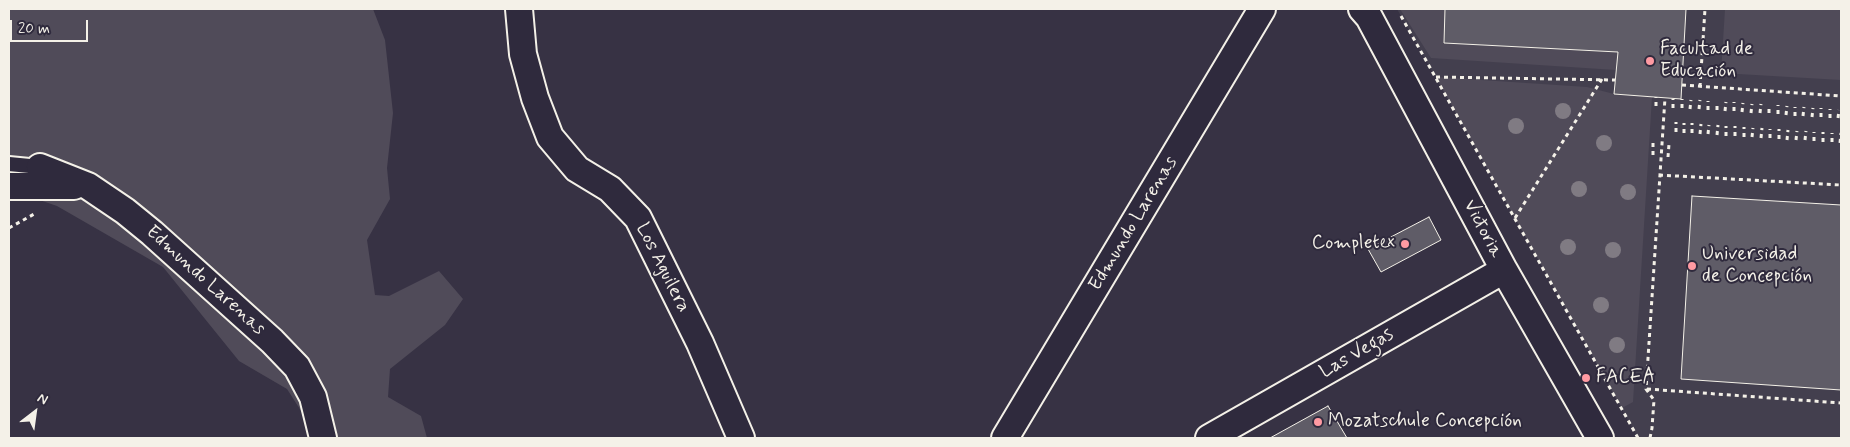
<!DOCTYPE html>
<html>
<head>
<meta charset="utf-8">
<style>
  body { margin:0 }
  #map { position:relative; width:1850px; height:447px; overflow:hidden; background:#373244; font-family:Mynerve,sans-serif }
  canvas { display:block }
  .frame { position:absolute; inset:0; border:10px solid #f4f1e8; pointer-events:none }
  .north { position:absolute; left:10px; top:387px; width:50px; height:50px; -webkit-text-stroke:4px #2f2a3d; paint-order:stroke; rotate:30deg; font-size:14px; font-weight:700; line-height:20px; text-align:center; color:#f4f1e8 }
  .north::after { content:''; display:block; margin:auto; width:18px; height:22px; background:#f4f1e8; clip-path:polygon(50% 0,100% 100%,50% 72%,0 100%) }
  .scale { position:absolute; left:10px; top:20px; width:78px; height:22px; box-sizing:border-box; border:2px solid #f4f1e8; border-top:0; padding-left:6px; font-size:15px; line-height:18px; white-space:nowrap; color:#f4f1e8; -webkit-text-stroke:4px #2f2a3d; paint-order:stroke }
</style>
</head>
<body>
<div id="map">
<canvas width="1850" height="447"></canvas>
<div class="frame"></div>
<div class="north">N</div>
<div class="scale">20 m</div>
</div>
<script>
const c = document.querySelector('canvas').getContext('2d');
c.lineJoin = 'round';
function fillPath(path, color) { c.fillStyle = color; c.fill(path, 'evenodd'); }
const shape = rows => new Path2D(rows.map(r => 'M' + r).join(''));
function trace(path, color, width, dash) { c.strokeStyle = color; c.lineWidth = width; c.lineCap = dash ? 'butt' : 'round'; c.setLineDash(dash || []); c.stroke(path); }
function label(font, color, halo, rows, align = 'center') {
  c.font = font + ' Mynerve,sans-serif'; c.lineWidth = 4; c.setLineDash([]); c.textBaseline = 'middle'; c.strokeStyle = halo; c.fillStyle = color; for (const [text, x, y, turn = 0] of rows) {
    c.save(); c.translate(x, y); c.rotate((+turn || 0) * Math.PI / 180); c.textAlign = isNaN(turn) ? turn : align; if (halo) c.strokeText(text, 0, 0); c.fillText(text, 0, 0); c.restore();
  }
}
const built = shape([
  [1397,9,1841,9,1841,438,1638,438]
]);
const green = shape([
  [9,9,373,9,385,40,393,113,387,168,390,199,367,240,375,295,389,296,439,271,463,299,445,325,390,369,388,397,421,416,427,438,314,438,312,428,287,389,239,361,163,267,57,206,25,195,9,194],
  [1400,9,1445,9,1444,43,1618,52,1616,70,1431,58],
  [1725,9,1841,9,1841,80,1721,73],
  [1436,77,1587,87,1614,94,1652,97,1633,402,1622,408]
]);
const building = shape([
  [1445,9,1686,9,1681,99,1614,94,1618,52,1444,43,1445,9],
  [1692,196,1841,205,1841,390,1681,379,1692,196],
  [1429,217,1441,240,1381,272,1368,249,1429,217],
  [1328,406,1347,438,1270,438,1328,406]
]);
const path = shape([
  [1401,16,1638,438],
  [1436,77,1615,80],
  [1682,85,1841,96],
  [1700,87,1705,9],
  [1656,106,1656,97],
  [1673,108,1673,99],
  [1682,108,1682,99],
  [1690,109,1691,100],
  [1699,109,1700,100],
  [1708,110,1708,101],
  [1717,110,1717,102],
  [1725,111,1726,102],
  [1734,111,1734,102],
  [1742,112,1743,103],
  [1751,113,1752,104],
  [1760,113,1761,104],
  [1769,113,1769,105],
  [1778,114,1778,105],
  [1786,115,1787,106],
  [1795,116,1795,107],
  [1803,116,1804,107],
  [1812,117,1813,108],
  [1821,117,1821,108],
  [1830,118,1830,109],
  [1838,118,1839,110],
  [1676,132,1676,122],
  [1684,133,1684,123],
  [1692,133,1692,123],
  [1700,134,1701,124],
  [1708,134,1709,125],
  [1717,135,1718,125],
  [1726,136,1726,126],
  [1735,136,1735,126],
  [1744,137,1744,127],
  [1752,137,1753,128],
  [1761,138,1762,128],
  [1770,138,1770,129],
  [1779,139,1779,129],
  [1787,140,1788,130],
  [1796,140,1797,131],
  [1805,140,1806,131],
  [1814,141,1814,132],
  [1823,142,1823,132],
  [1832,142,1832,133],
  [1840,143,1841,133],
  [1653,155,1653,143],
  [1668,157,1669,144],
  [1659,175,1841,185],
  [1515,218,1602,79],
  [9,228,36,213],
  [1647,389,1841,403],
  [1650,438,1652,428,1654,400,1646,389,1665,98]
]);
const lane = shape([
  [9,164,40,167]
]);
const street = shape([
  [519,9,523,54,535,98,550,137,577,169,610,189,638,218,700,343,741,438],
  [1362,9,1369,17,1504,270,1600,438],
  [40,167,88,186,125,211,152,233,272,341,297,367,313,397,323,438],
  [9,186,74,186],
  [1005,438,1262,9],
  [1209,438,1504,270]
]);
const trees = [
  [1563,111],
  [1516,126],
  [1604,143],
  [1579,189],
  [1628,192],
  [1568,247],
  [1613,250],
  [1601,305],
  [1617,345]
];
const markers = [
  [1650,61,5,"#ff9aa2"],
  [1405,244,5,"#ff9aa2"],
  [1692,266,5,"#ff9aa2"],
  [1586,378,5,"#ff9aa2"],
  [1318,422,5,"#ff9aa2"]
];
const poiNames = [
  ["Facultad de",1660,50],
  ["Educación",1660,72],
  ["Completex",1395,244,"right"],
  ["Universidad",1702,255],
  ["de Concepción",1702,277],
  ["FACEA",1596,378],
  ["Mozatschule Concepción",1328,422]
];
const streetNames = [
  ["Edmundo Larenas",1134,224,-59],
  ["Victoria",1482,229,62],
  ["Los Aguilera",662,268,63],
  ["Edmundo Larenas",205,281,42],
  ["Las Vegas",1357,354,-30]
];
fillPath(built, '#433f4e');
fillPath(green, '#504b59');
fillPath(building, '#5f5c67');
trace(building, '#f4f1e8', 1);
trace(lane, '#f4f1e8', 18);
trace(street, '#f4f1e8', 30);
trace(path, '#f4f1e8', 3, [4, 4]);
trace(lane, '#2f2a3d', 14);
trace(street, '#2f2a3d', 26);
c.fillStyle = '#807b83';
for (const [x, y] of trees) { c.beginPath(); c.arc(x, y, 8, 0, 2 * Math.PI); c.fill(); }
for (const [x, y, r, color] of markers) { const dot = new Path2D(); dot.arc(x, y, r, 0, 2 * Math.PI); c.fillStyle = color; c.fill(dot); trace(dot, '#2f2a3d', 2); }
label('19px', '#f4f1e8', '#2f2a3d', poiNames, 'left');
label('19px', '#f4f1e8', '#2f2a3d', streetNames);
</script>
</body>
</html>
